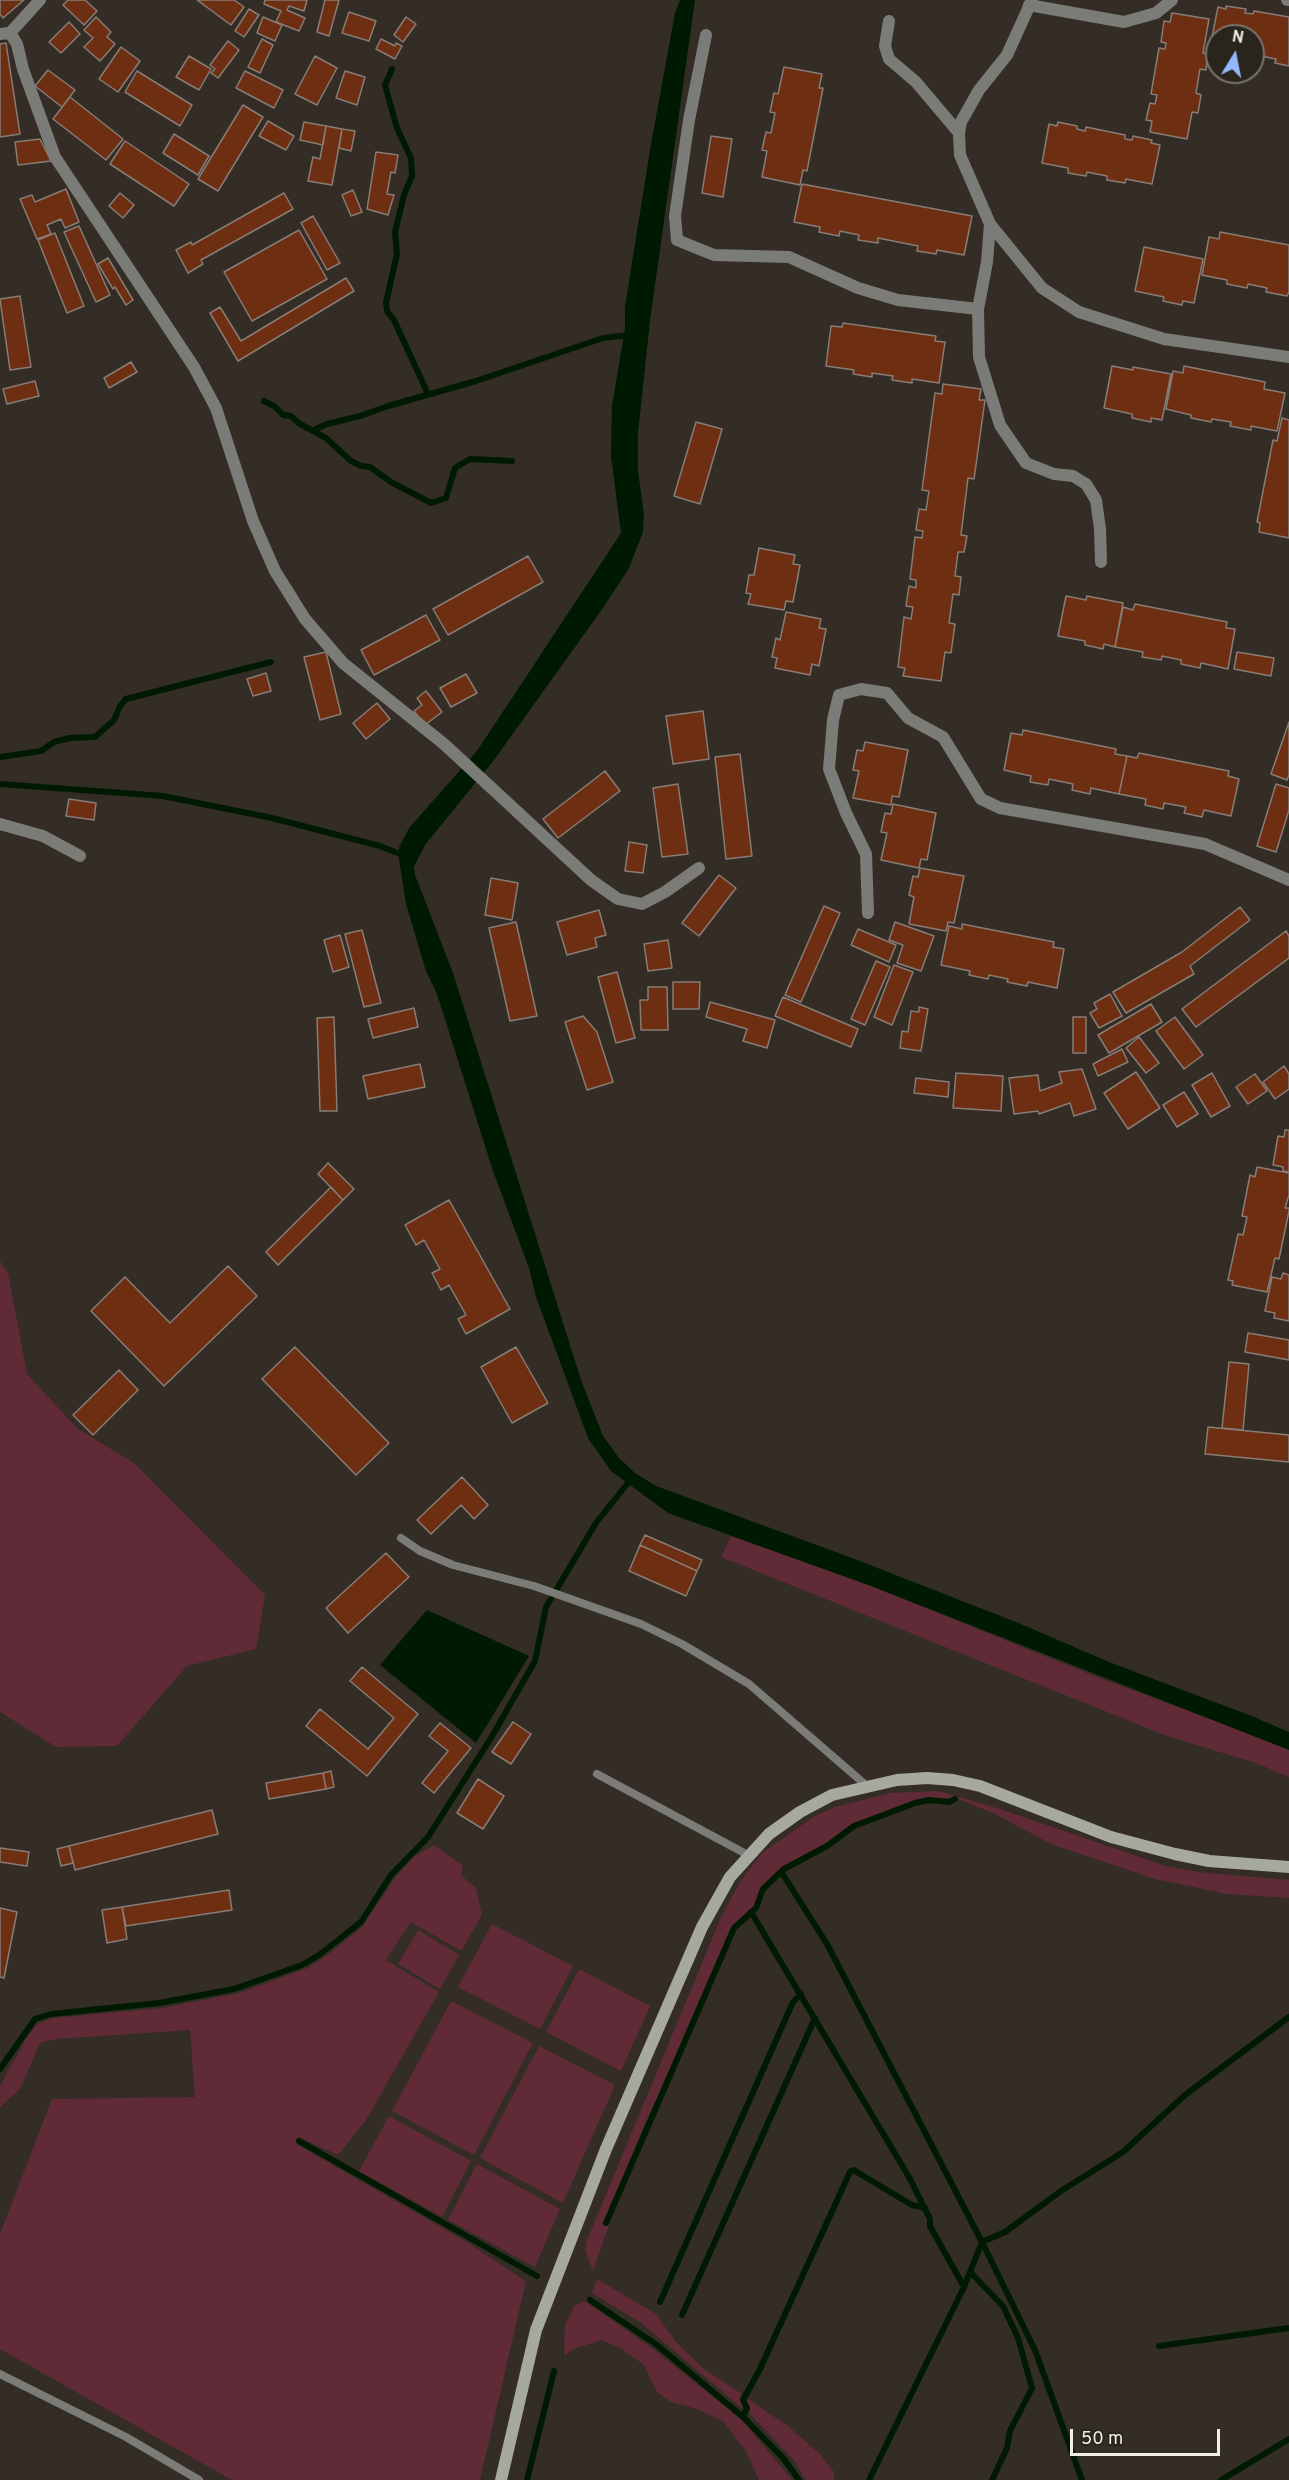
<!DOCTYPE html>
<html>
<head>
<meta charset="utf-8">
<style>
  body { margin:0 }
  #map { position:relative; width:1289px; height:2480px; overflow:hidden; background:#332d25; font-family:Overpass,sans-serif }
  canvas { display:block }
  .north { position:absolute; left:1205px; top:24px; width:60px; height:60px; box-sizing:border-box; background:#29241c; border:2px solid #79746e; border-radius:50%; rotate:10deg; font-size:16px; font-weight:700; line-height:24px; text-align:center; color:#f1ede8 }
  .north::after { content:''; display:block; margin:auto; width:21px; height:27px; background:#94b7fd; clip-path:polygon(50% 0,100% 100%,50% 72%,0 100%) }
  .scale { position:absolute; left:1070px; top:2429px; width:150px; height:27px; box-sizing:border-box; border:3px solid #f1ede8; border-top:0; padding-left:8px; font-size:18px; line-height:21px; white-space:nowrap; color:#f1ede8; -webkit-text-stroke:4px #29241c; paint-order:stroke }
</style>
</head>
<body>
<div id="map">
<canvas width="1289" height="2480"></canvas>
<div class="north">N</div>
<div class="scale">50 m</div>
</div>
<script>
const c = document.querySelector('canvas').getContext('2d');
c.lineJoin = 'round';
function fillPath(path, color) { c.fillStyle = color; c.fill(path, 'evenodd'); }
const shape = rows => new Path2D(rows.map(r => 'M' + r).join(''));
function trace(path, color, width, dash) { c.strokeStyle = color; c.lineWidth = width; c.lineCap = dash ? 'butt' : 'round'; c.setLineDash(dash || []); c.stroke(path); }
const green = shape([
  [0,1261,8,1273,27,1374,78,1429,134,1463,265,1595,256,1649,187,1666,117,1746,56,1747,0,1712],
  [731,1536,871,1586,1089,1674,1264,1739,1289,1750,1289,1777,1256,1763,1167,1736,721,1557],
  [939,1791,997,1808,1166,1866,1198,1872,1289,1880,1289,1898,1227,1894,1155,1879,1051,1844,995,1814,956,1798,914,1801,896,1810,853,1825,825,1845,783,1868,762,1887,755,1906,733,1927,705,1996,644,2126,605,2222,609,2225,593,2271,585,2250,587,2240,722,1915,742,1879,762,1853,813,1817,835,1807,890,1793],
  [434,1845,463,1866,461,1875,476,1888,482,1915,461,1951,411,1922,386,1960,439,1992,366,2120,338,2155,299,2137,296,2144,465,2241,526,2281,480,2480,232,2480,0,2349,0,2234,52,2099,195,2097,190,2030,56,2039,40,2043,20,2089,0,2107,0,2086,26,2039,37,2024,53,2018,163,2008,239,1993,308,1968,330,1953,362,1927,397,1875,415,1856],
  [492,1924,573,1966,540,2029,458,1987],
  [418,1930,459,1955,440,1989,398,1964],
  [579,1969,650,2006,621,2071,546,2032],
  [451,2001,533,2043,474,2155,392,2111],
  [539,2046,615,2085,563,2203,480,2158],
  [389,2116,471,2161,442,2217,359,2171],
  [477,2164,560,2209,535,2267,448,2220],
  [597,2279,656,2314,676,2342,704,2369,742,2394,740,2398,743,2406,742,2408,641,2323,592,2293],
  [585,2301,653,2349,742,2420,792,2480,759,2480,746,2451,724,2422,697,2409,671,2402,657,2392,643,2364,620,2348,602,2340,573,2349,564,2356,565,2325,574,2306],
  [748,2399,788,2426,820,2454,834,2472,834,2480,806,2480,794,2460,749,2413,750,2409,746,2401]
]);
const water = shape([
  [680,0,695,0,650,321,638,433,638,470,644,516,643,532,629,568,603,608,494,760,425,845,414,867,415,875,453,973,581,1380,603,1436,619,1458,635,1473,656,1486,852,1558,1021,1624,1109,1662,1254,1717,1289,1732,1289,1750,871,1586,668,1513,611,1471,588,1438,536,1297,529,1268,492,1168,437,994,426,971,406,904,399,859,399,847,409,828,477,751,621,533,611,456,612,406,625,328,625,306,651,144,675,13],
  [427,1610,529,1656,476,1743,380,1665]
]);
const stream = shape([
  [392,69,385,85,397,128,411,158,412,176,404,195,395,232,397,254,386,303,387,311,394,320,428,394],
  [264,401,274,406,283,415,291,416,300,424,326,438,351,461,361,466,370,467,391,482,431,503,446,498,455,468,470,459,512,461],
  [314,430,327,424,360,416,388,406,476,381,603,338,630,335],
  [0,757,41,751,54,742,70,738,95,737,114,720,120,706,126,699,271,662],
  [0,784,163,796,272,818,380,846,405,856],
  [782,1873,827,1944,982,2242,1035,2350,1082,2480],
  [751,1912,909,2177,930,2219,930,2226,964,2287],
  [0,2069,35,2019,51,2014,159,2003,234,1989,302,1965,319,1955,361,1922,391,1875,428,1837,491,1738,535,1661,546,1607,596,1523,631,1479],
  [299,2141,537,2276],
  [606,2223,734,1928,756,1908,763,1889,784,1869,827,1846,854,1826,915,1803,929,1800,949,1802,955,1799],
  [970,2272,1003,2306,1018,2338,1032,2388,1010,2431,1007,2448,992,2480],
  [590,2300,657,2345,743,2417,784,2459,799,2480],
  [660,2302,793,2002,801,1994],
  [682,2315,815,2018],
  [1159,2346,1289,2328],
  [743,2417,747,2408,743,2400,759,2371,850,2172,854,2170,860,2174,912,2205,925,2208],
  [527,2480,554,2371],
  [869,2480,964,2287,982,2242,1005,2232,1061,2191,1123,2152,1185,2095,1289,2017],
  [1221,2480,1289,2439]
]);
const building = shape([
  [0,0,24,0,3,18,0,14,0,0],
  [68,0,85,0,97,11,84,25,63,5,68,0],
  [197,0,234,0,244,7,231,25,197,0],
  [265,0,307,0,304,11,289,6,287,10,305,18,299,31,276,22,281,11,264,4,265,0],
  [325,0,339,0,329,36,317,32,325,0],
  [1226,6,1246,9,1245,13,1253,14,1254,11,1289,17,1289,66,1275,63,1276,59,1256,55,1255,60,1253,59,1253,36,1217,36,1217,48,1210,47,1218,7,1226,9,1226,6],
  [249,9,259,15,244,37,235,31,249,9],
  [349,12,376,21,369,41,342,33,349,12],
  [1172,13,1209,19,1203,53,1208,54,1206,70,1200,69,1196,93,1201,95,1198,113,1192,112,1187,139,1150,132,1152,121,1146,120,1150,103,1155,104,1157,95,1151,94,1159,48,1165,49,1166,43,1161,42,1164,21,1170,22,1172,13],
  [96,17,111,32,107,37,115,44,100,61,84,47,93,38,84,30,96,17],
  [263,17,282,25,275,41,257,33,263,17],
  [406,17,416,24,403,42,394,35,406,17],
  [69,22,80,34,61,53,49,42,69,22],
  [262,39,273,45,260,73,248,67,262,39],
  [381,39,395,46,396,43,402,46,395,59,376,49,381,39],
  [228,41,239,50,218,78,211,73,215,69,210,65,228,41],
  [6,43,20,134,0,137,0,44,6,43],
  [121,47,140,61,118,92,99,79,121,47],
  [189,56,211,69,199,90,176,77,189,56],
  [315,56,337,68,317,105,295,94,315,56],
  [784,67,822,74,819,88,823,88,807,171,803,170,800,185,762,177,767,151,762,150,766,132,771,133,775,113,770,112,774,93,778,94,784,67],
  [48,70,75,90,62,107,35,86,48,70],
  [137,71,192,105,180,126,125,92,137,71],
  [245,71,283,90,274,108,236,88,245,71],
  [345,71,365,77,357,105,336,98,345,71],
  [70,97,123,139,106,160,53,119,70,97],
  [243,105,263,117,218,191,198,179,243,105],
  [268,121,294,136,286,150,259,136,268,121],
  [304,122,326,126,323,145,300,140,304,122],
  [1058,122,1077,126,1077,129,1085,131,1086,127,1125,135,1125,139,1132,140,1133,136,1152,140,1151,143,1160,145,1152,184,1126,179,1125,183,1107,180,1107,176,1087,172,1086,176,1068,173,1068,168,1042,163,1049,124,1057,126,1058,122],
  [326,126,342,129,332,185,308,181,313,157,320,159,326,126],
  [342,129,355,131,351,151,339,148,342,129],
  [174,134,209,156,198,175,163,153,174,134],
  [711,136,732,139,723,197,702,193,711,136],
  [40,139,51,161,18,165,15,142,40,139],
  [125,141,189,184,174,206,110,164,125,141],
  [376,152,398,155,395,173,391,172,387,194,394,195,388,215,367,209,376,152],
  [802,184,972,216,964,255,937,250,936,254,917,251,918,246,878,238,878,243,858,240,859,235,840,231,839,236,819,232,820,227,794,222,802,184],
  [66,189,79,222,65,228,61,219,47,225,51,234,37,239,20,199,32,195,35,202,66,189],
  [353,190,362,212,351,216,342,195,353,190],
  [120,193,134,205,123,218,109,206,120,193],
  [284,193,293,209,201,260,203,264,188,273,176,250,191,242,192,245,284,193],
  [313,216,340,263,327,270,301,223,313,216],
  [79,226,110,295,96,302,64,232,79,226],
  [299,230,327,279,252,321,224,272,299,230],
  [1220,232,1289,245,1289,292,1287,296,1266,292,1267,288,1248,284,1247,288,1227,284,1227,280,1202,275,1209,237,1219,239,1220,232],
  [55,233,84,306,67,313,38,240,55,233],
  [1144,247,1203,259,1194,303,1183,301,1182,305,1163,301,1164,297,1135,291,1144,247],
  [108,258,133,300,126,305,115,287,113,289,98,264,108,258],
  [346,278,354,291,238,361,210,313,220,307,241,341,346,278],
  [20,296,31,367,10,370,0,299,20,296],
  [843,323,936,336,935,341,945,342,939,383,912,379,912,383,892,380,893,376,872,373,872,377,853,374,854,370,826,366,831,326,842,327,843,323],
  [131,362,137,372,109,388,104,378,131,362],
  [1112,366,1133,370,1133,367,1171,374,1162,420,1151,418,1151,422,1132,418,1132,414,1104,408,1112,366],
  [1184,366,1265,382,1264,389,1285,393,1277,431,1251,426,1251,430,1230,426,1231,422,1212,419,1211,422,1191,418,1191,415,1166,409,1173,371,1183,373,1184,366],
  [35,381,39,396,7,404,3,389,35,381],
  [943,384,981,389,979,400,985,400,974,479,968,478,961,535,967,536,964,552,958,552,955,576,961,577,959,595,953,594,949,623,955,624,951,653,945,652,941,681,903,676,905,668,898,667,904,617,911,619,913,607,906,606,909,586,916,588,916,580,910,579,915,537,922,538,923,531,916,530,919,509,926,510,929,491,922,490,935,393,942,394,943,384],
  [1282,418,1289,420,1289,538,1259,532,1260,523,1257,522,1273,440,1277,441,1282,418],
  [696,422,722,429,700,504,674,496,696,422],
  [759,548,795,555,793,564,800,565,793,602,786,601,784,610,748,604,751,594,746,593,749,575,754,575,759,548],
  [528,556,543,582,448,635,433,609,528,556],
  [1066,596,1086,600,1087,596,1123,603,1115,647,1104,644,1103,649,1085,645,1085,641,1058,636,1066,596],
  [1135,604,1227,622,1226,628,1235,629,1228,669,1201,663,1200,668,1181,664,1181,660,1162,656,1161,660,1142,657,1143,652,1115,647,1123,607,1133,610,1135,604],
  [786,612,821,619,819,628,826,629,819,666,812,664,810,675,775,668,777,658,772,657,776,638,780,640,786,612],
  [426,615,440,640,374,675,361,650,426,615],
  [326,652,341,714,320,720,304,657,326,652],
  [1237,652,1274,658,1271,676,1234,669,1237,652],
  [266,673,271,691,253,696,247,679,266,673],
  [466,674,477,693,451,707,440,688,466,674],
  [426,691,442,712,425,725,414,711,422,705,417,698,426,691],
  [377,703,390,719,366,739,353,723,377,703],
  [703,711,709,759,673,764,666,716,703,711],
  [1289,722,1289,775,1287,780,1271,774,1289,722],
  [1023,730,1116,749,1115,754,1127,756,1119,794,1091,788,1090,794,1072,790,1073,784,1049,779,1048,785,1030,782,1031,776,1004,770,1011,733,1022,735,1023,730],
  [865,742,908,750,899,797,892,796,891,805,853,798,859,771,853,770,857,750,863,751,865,742],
  [1139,753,1229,771,1228,776,1239,779,1231,816,1204,810,1202,817,1184,813,1186,807,1164,803,1163,809,1145,805,1146,799,1119,794,1127,756,1137,758,1139,753],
  [740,754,752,856,726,859,715,757,740,754],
  [605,771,620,791,558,838,543,819,605,771],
  [678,784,688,854,662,857,653,788,678,784],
  [1276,784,1289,788,1289,810,1276,852,1257,846,1276,784],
  [69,799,96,803,94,820,66,816,69,799],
  [893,804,936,813,927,860,921,859,919,868,881,860,887,833,881,832,885,813,891,814,893,804],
  [629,842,647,845,643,873,625,871,629,842],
  [920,868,964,876,954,923,948,922,946,931,909,924,914,897,909,895,913,876,918,877,920,868],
  [719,875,736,888,699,936,682,923,719,875],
  [491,878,518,883,512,920,485,915,491,878],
  [824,906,840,913,801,1002,785,995,824,906],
  [1240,907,1250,920,1190,966,1194,974,1126,1013,1113,992,1182,952,1240,907],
  [599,910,606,935,595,938,597,947,567,955,557,922,599,910],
  [516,922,537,1016,510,1021,489,928,516,922],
  [895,922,934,936,921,971,897,963,903,945,889,940,895,922],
  [962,924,1054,942,1053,947,1064,949,1057,988,1028,982,1027,986,1007,982,1008,979,989,975,988,979,969,975,970,971,941,965,949,926,962,929,962,924],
  [858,929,896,945,889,962,851,945,858,929],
  [362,930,381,1003,364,1007,345,934,362,930],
  [1286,931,1289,936,1289,958,1196,1027,1182,1009,1286,931],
  [340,935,349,967,333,972,324,940,340,935],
  [668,940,672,968,648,971,644,944,668,940],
  [876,961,890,967,865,1025,851,1019,876,961],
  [894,965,913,972,892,1025,874,1017,894,965],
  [617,972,635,1038,616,1043,598,977,617,972],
  [673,982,700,982,699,1009,673,1009,673,982],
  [648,987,667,987,668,1030,641,1030,640,1000,648,1000,648,987],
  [1110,994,1122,1016,1099,1028,1090,1013,1097,1009,1094,1003,1110,994],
  [783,997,858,1029,851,1047,775,1016,783,997],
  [710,1002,775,1020,767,1048,743,1041,747,1029,706,1017,710,1002],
  [1151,1004,1162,1022,1109,1053,1098,1035,1151,1004],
  [919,1007,928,1009,921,1051,900,1048,902,1031,908,1032,911,1011,919,1012,919,1007],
  [414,1008,418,1027,373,1038,368,1019,414,1008],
  [583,1016,597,1032,613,1082,587,1090,565,1022,583,1016],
  [334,1017,337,1111,320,1111,317,1018,334,1017],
  [1073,1017,1086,1017,1086,1053,1073,1053,1073,1017],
  [1175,1017,1203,1055,1184,1069,1156,1031,1175,1017],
  [1139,1037,1159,1063,1146,1073,1126,1048,1139,1037],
  [1122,1049,1128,1062,1098,1076,1093,1064,1122,1049],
  [420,1064,425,1087,368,1099,363,1076,420,1064],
  [1284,1066,1289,1074,1289,1089,1275,1099,1263,1082,1284,1066],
  [1082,1069,1096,1109,1074,1116,1070,1103,1039,1114,1038,1111,1014,1114,1009,1078,1038,1075,1040,1091,1062,1083,1059,1072,1082,1069],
  [1136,1072,1160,1108,1128,1129,1104,1093,1136,1072],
  [956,1073,1003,1076,1001,1111,953,1108,956,1073],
  [1212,1073,1230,1106,1211,1117,1192,1085,1212,1073],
  [1255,1074,1267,1091,1248,1104,1236,1087,1255,1074],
  [916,1078,949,1082,948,1097,914,1093,916,1078],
  [1184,1092,1198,1114,1177,1127,1163,1105,1184,1092],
  [1285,1130,1289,1130,1289,1172,1283,1171,1283,1167,1273,1165,1278,1136,1284,1137,1285,1130],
  [328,1163,354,1189,343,1200,318,1174,328,1163],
  [1257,1167,1289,1173,1289,1195,1285,1208,1289,1208,1289,1211,1279,1259,1275,1258,1267,1292,1232,1285,1233,1281,1228,1280,1238,1234,1243,1235,1247,1217,1242,1216,1250,1175,1255,1177,1257,1167],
  [331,1187,343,1200,278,1265,266,1252,331,1187],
  [449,1200,510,1309,466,1334,458,1319,466,1315,449,1285,441,1290,432,1273,440,1269,424,1240,416,1245,405,1225,449,1200],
  [228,1266,257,1296,164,1386,91,1311,125,1277,170,1323,228,1266],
  [1283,1273,1289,1275,1289,1321,1274,1318,1275,1313,1265,1311,1272,1277,1281,1279,1283,1273],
  [1248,1333,1289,1340,1289,1360,1245,1352,1248,1333],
  [295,1347,389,1443,356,1475,262,1379,295,1347],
  [516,1347,548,1403,512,1423,481,1367,516,1347],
  [1229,1362,1249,1364,1243,1430,1222,1428,1229,1362],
  [119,1370,138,1390,93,1435,73,1415,119,1370],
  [1208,1427,1289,1435,1289,1462,1205,1454,1208,1427],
  [462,1477,488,1505,474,1519,461,1505,431,1534,417,1520,462,1477],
  [645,1535,702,1560,697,1571,640,1545,645,1535],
  [640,1545,697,1571,686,1596,629,1571,640,1545],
  [386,1553,409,1577,348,1633,326,1608,386,1553],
  [362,1667,418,1714,367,1776,306,1726,320,1709,368,1749,394,1718,350,1681,362,1667],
  [513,1722,531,1734,511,1764,492,1752,513,1722],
  [440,1723,471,1748,434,1793,422,1783,448,1751,429,1736,440,1723],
  [331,1771,334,1787,326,1789,323,1773,331,1771],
  [323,1773,326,1789,269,1799,266,1783,323,1773],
  [478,1779,504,1796,483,1829,457,1813,478,1779],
  [212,1810,218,1834,75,1870,69,1846,212,1810],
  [69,1846,73,1863,61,1866,57,1849,69,1846],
  [0,1848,29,1852,27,1866,0,1862,0,1848],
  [229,1890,232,1910,126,1926,122,1907,229,1890],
  [122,1907,127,1939,107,1943,102,1910,122,1907],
  [0,1908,17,1912,4,1978,0,1977,0,1908]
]);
const lane = shape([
  [401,1538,420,1551,453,1565,534,1586,641,1624,682,1644,749,1684,867,1786],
  [597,1774,748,1855],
  [0,2374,126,2437,199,2480]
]);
const street = shape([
  [1032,0,1007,55,979,90,961,122,959,133,960,155,990,224,1042,288,1079,312,1164,339,1289,357],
  [1287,0,1289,0],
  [1029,5,1124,22,1156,13,1172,0],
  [889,21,885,46,889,59,916,82,959,133],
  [10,33,17,44,23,69,55,157,194,367,216,408,253,521,275,571,305,619,343,663,444,744,591,880,618,899,642,904,665,892,699,868],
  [0,34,10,33,40,0],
  [706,35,689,120,675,216,677,240,714,255,789,257,858,288,898,300,978,309],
  [990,224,987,262,978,309,979,357,1000,425,1026,463,1054,474,1073,476,1086,484,1096,500,1100,529,1101,562],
  [0,824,43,836,80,856],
  [868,913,866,854,846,813,829,769,833,720,839,695,861,689,887,693,908,718,943,737,981,799,1000,808,1205,844,1289,880]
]);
const secondary = shape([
  [501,2480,536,2330,606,2149,702,1927,730,1877,769,1834,800,1812,832,1795,897,1780,927,1778,953,1780,980,1786,1111,1837,1175,1854,1209,1861,1289,1867]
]);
fillPath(green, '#612a37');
fillPath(water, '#001a02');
trace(stream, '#001a02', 6);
fillPath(building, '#6e2e12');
trace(building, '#887c77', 1.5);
trace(lane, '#7b7c77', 8);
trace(street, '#7b7c77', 12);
trace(secondary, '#a7a8a0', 12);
</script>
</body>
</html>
